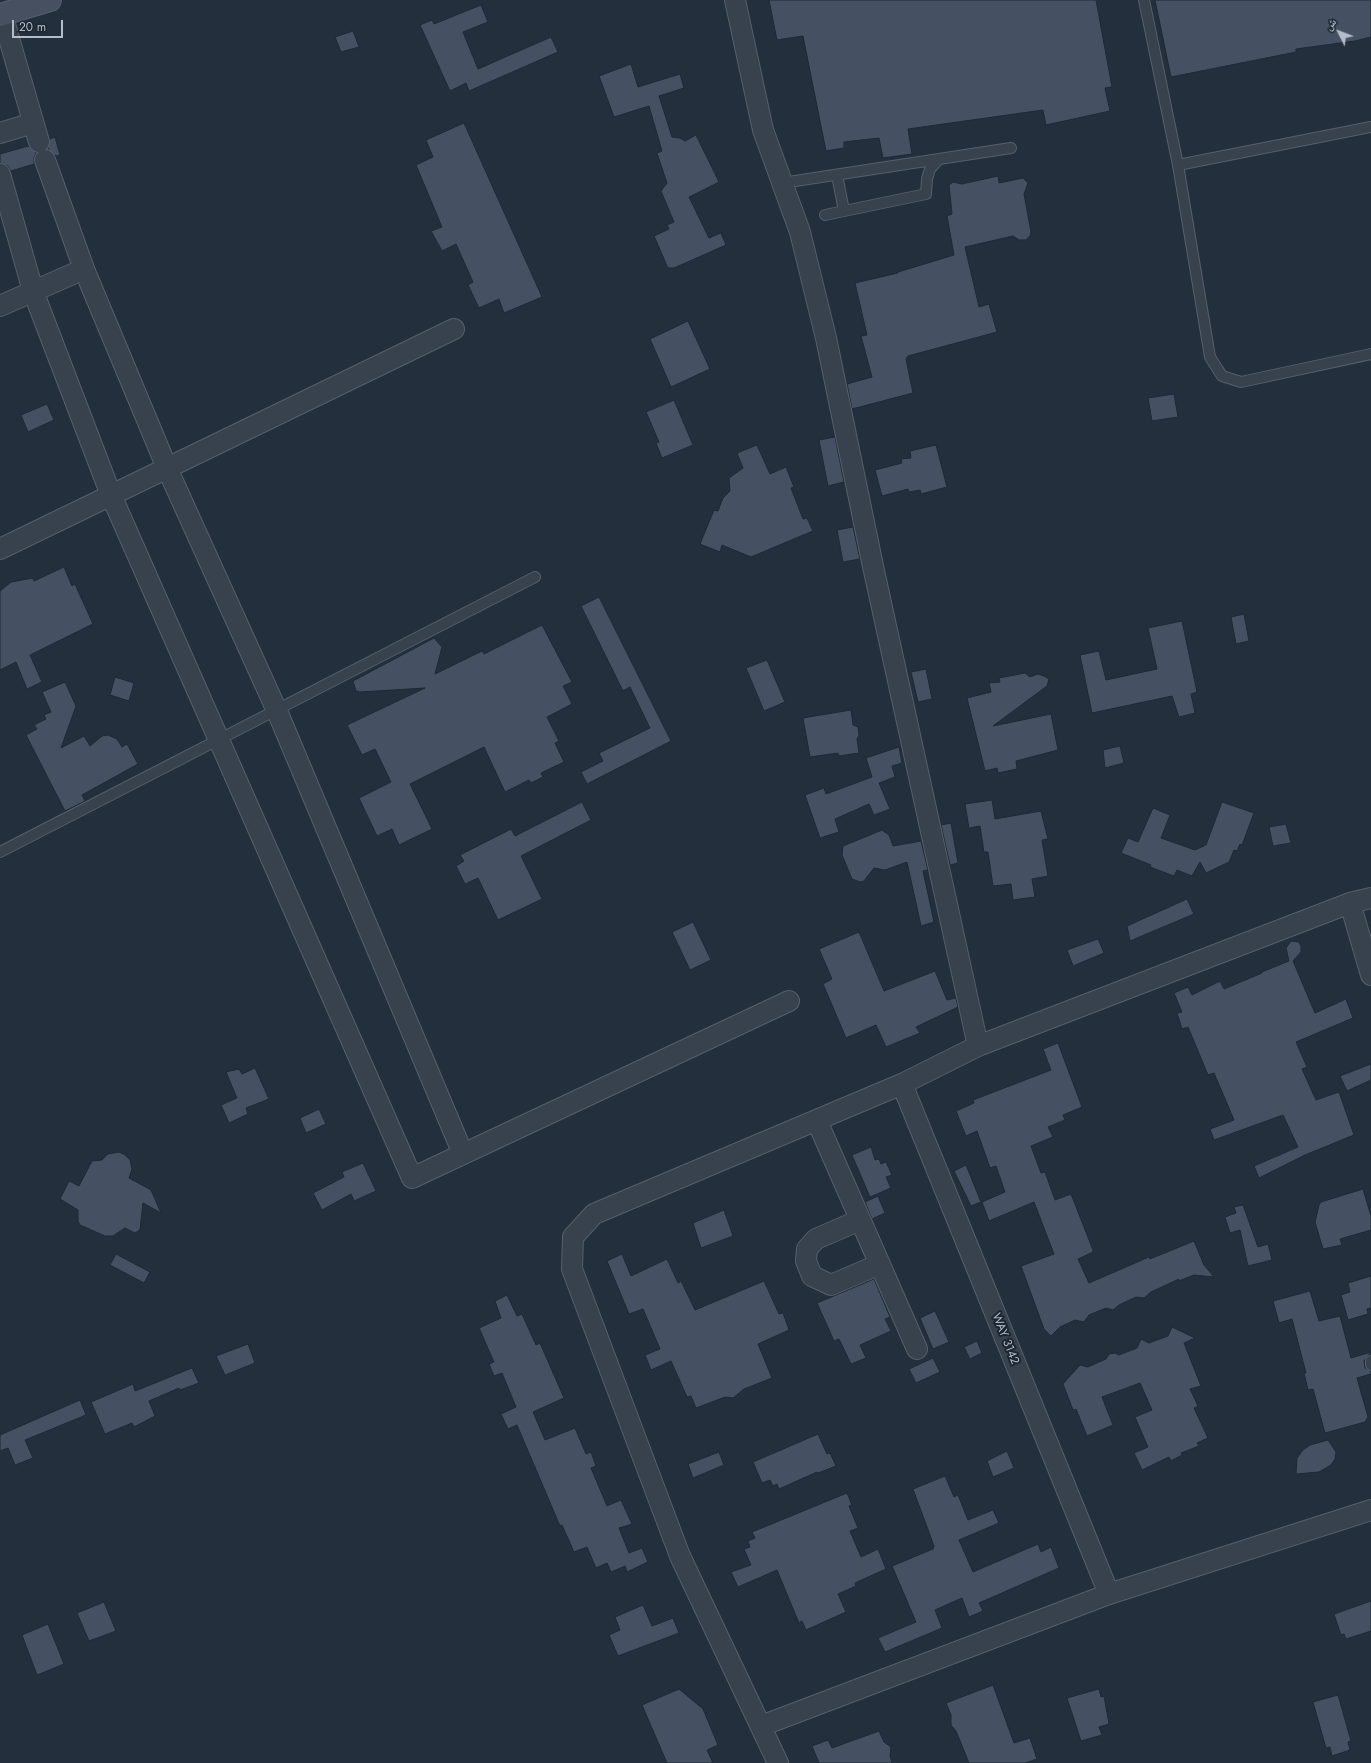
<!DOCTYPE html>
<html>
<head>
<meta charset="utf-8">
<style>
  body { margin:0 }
  #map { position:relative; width:1371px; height:1763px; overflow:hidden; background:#242f3e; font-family:Jost,"Noto Naskh Arabic",sans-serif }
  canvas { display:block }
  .north { position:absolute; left:1319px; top:12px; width:40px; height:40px; -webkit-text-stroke:3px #1d2633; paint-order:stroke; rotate:312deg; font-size:11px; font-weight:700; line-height:16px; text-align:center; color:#b4bcc9 }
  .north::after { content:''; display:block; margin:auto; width:14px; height:18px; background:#b4bcc9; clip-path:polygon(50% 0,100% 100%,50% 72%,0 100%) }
  .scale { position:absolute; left:12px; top:20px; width:51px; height:18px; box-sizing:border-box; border:2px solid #b4bcc9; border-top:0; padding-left:5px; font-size:12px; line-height:14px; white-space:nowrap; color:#b4bcc9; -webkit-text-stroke:3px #1d2633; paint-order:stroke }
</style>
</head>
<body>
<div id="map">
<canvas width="1371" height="1763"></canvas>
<div class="north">ش</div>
<div class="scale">20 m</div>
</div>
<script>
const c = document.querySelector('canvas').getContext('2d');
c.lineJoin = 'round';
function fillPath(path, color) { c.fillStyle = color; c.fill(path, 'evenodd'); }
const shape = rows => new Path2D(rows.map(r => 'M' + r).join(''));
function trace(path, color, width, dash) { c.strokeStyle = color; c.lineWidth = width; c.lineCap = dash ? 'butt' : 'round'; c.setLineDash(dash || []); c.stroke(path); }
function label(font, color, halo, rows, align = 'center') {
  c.font = font + ' Jost,sans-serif'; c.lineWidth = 4; c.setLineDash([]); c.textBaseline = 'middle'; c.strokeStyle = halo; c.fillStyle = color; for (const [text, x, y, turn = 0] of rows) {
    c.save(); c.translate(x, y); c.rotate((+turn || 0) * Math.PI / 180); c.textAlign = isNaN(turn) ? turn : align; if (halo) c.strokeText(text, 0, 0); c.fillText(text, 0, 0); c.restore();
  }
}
const building = shape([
  [769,0,1096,0,1112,87,1105,88,1110,111,1046,125,1043,110,908,129,912,154,883,158,879,138,844,142,844,148,826,151,803,36,777,40,769,0],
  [1155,0,1371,0,1371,37,1355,41,1296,49,1296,52,1171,77,1155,0],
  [481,5,488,22,463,32,478,69,551,37,558,52,469,91,466,83,450,91,420,25,432,20,434,24,481,5],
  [353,31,359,47,341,52,335,37,353,31],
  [631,64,638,87,680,74,684,88,659,96,672,137,680,138,685,141,696,135,719,182,689,197,709,238,721,233,726,245,674,268,668,268,654,236,669,229,667,225,674,222,661,191,667,183,657,153,662,151,649,106,614,117,599,76,631,64],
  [464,123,542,297,504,313,499,299,479,308,468,285,473,282,456,244,442,251,431,231,442,227,416,165,433,157,426,140,464,123],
  [55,137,60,155,56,156,48,149,50,139,55,137],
  [28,146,36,153,34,158,34,164,11,171,8,166,0,163,0,154,28,146],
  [998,176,999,183,1023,178,1028,183,1024,194,1031,232,1030,236,1026,240,1019,240,1013,236,965,247,979,307,989,304,997,332,908,356,906,359,913,393,852,409,847,384,872,377,861,336,867,335,855,283,898,273,898,272,954,255,947,216,952,214,949,185,953,182,962,184,998,176],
  [688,321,710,369,671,387,650,339,688,321],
  [1174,394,1178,417,1152,421,1148,398,1174,394],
  [674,400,693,445,662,458,656,443,659,442,646,412,674,400],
  [47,404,54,420,28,432,21,415,47,404],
  [835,437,844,482,828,486,819,440,835,437],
  [757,445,770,474,786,467,794,487,791,488,803,519,807,518,813,531,751,557,722,545,720,552,700,544,714,510,718,511,723,498,730,491,729,478,743,468,737,453,757,445],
  [936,445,947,487,921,494,920,490,909,492,908,489,882,496,875,470,902,463,901,459,911,458,910,451,936,445],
  [853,527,860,559,843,562,837,530,853,527],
  [64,567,72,586,75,584,93,624,30,655,42,682,27,689,16,662,0,670,0,591,11,582,33,578,34,581,64,567],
  [599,597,671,741,587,784,581,772,603,761,599,753,650,728,630,687,623,691,581,606,599,597],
  [1244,614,1249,641,1236,644,1231,617,1244,614],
  [1182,621,1197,692,1191,694,1195,713,1179,717,1172,696,1092,713,1080,655,1099,651,1106,680,1157,669,1148,628,1182,621],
  [542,625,572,682,563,686,572,704,547,717,559,741,555,743,564,762,541,773,543,777,531,783,529,780,505,792,484,747,410,784,432,829,399,845,392,829,377,836,359,798,391,782,375,749,362,755,347,725,425,688,360,692,356,691,353,681,434,638,442,647,435,674,482,651,484,654,542,625],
  [767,660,785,702,764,711,746,668,767,660],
  [926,669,932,699,918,702,911,672,926,669],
  [1025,673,1030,677,1038,674,1044,676,1049,679,1047,686,993,726,1051,714,1058,750,1016,761,1017,769,998,773,997,768,985,771,967,698,991,692,989,683,1000,682,999,678,1025,673],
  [115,677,134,683,129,701,110,695,115,677],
  [65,682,76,706,61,748,84,736,90,746,102,736,108,735,117,739,122,747,127,744,138,764,82,795,85,801,65,811,26,735,37,729,34,725,46,719,44,715,51,712,42,692,65,682],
  [851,710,853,725,858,727,859,735,857,739,859,753,839,756,838,753,810,757,803,718,851,710],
  [1120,746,1124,763,1105,768,1103,750,1120,746],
  [899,747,902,763,892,766,895,777,879,783,890,809,874,815,869,804,835,819,839,832,820,838,805,795,824,788,826,794,872,777,866,758,899,747],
  [992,800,995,819,1041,811,1048,839,1042,840,1048,876,1032,879,1035,897,1013,900,1011,884,993,886,988,852,984,852,980,826,969,828,965,804,992,800],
  [582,802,591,820,521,856,542,899,498,920,478,878,465,884,456,866,464,861,460,855,511,829,515,836,582,802],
  [1222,802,1254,813,1242,845,1240,844,1237,851,1234,850,1229,862,1206,873,1200,862,1192,876,1177,870,1174,876,1150,867,1151,865,1121,853,1128,838,1138,842,1153,808,1170,815,1161,838,1195,850,1206,845,1222,802],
  [951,823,958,863,950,865,941,825,951,823],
  [1286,824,1291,843,1273,846,1269,827,1286,824],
  [882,830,889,835,893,846,921,841,928,870,923,871,934,922,921,926,907,862,885,870,874,868,864,881,860,882,852,879,842,855,843,846,882,830],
  [1187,899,1194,914,1130,941,1127,926,1187,899],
  [693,922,711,960,690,970,672,932,693,922],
  [859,932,884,991,935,971,947,1000,956,998,958,1007,916,1027,920,1033,886,1047,876,1025,846,1038,823,984,832,979,819,949,859,932],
  [1098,939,1104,953,1073,966,1067,950,1098,939],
  [1291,941,1299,942,1301,946,1301,952,1293,961,1315,1013,1346,999,1353,1018,1296,1042,1307,1067,1302,1069,1316,1100,1339,1092,1354,1135,1305,1155,1259,1178,1254,1166,1298,1147,1283,1115,1214,1140,1210,1129,1234,1120,1214,1073,1208,1075,1188,1027,1182,1029,1177,1013,1182,1012,1174,993,1188,987,1192,995,1220,981,1224,989,1262,973,1262,972,1289,961,1286,948,1291,941],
  [1058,1043,1082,1107,1063,1115,1065,1120,1048,1127,1053,1137,1031,1146,1041,1173,1045,1172,1055,1200,1071,1194,1093,1250,1093,1252,1078,1259,1089,1283,1149,1257,1150,1259,1194,1241,1204,1265,1214,1277,1194,1275,1179,1281,1179,1279,1151,1292,1144,1298,1136,1297,1119,1305,1113,1310,1106,1308,1089,1315,1084,1322,1075,1320,1060,1327,1051,1336,1044,1329,1021,1266,1054,1254,1034,1202,989,1221,982,1202,1005,1192,996,1166,990,1168,977,1131,966,1136,956,1111,974,1103,973,1100,1051,1070,1043,1049,1058,1043],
  [1371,1064,1371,1080,1347,1091,1340,1076,1371,1064],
  [255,1068,269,1099,246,1108,248,1114,229,1123,221,1105,237,1098,226,1072,239,1069,242,1074,255,1068],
  [319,1109,326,1124,306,1133,300,1118,319,1109],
  [871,1147,875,1160,879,1159,881,1164,886,1162,892,1175,886,1177,891,1188,870,1197,852,1155,871,1147],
  [119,1152,125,1155,130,1160,132,1169,129,1178,151,1190,161,1213,143,1203,140,1230,135,1233,125,1228,113,1236,105,1236,80,1225,78,1221,78,1210,60,1199,69,1181,79,1186,92,1161,102,1160,108,1154,119,1152],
  [363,1163,376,1191,354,1201,351,1194,322,1210,313,1193,344,1177,342,1172,363,1163],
  [966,1165,981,1202,971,1206,954,1171,966,1165],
  [1363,1189,1371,1216,1371,1230,1340,1239,1342,1245,1323,1249,1315,1222,1319,1205,1321,1202,1363,1189],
  [878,1196,885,1213,872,1219,865,1202,878,1196],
  [1243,1205,1258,1247,1268,1244,1272,1260,1248,1266,1240,1230,1230,1233,1225,1217,1236,1213,1234,1207,1243,1205],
  [724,1210,733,1236,701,1248,693,1223,724,1210],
  [116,1254,150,1272,144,1283,110,1265,116,1254],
  [622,1254,631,1276,667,1259,678,1283,681,1281,695,1310,764,1281,779,1314,783,1313,789,1330,758,1344,772,1378,744,1389,733,1398,725,1397,696,1408,691,1396,687,1397,671,1361,651,1370,645,1355,660,1349,643,1309,629,1314,607,1261,622,1254],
  [1371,1276,1371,1308,1367,1309,1368,1314,1348,1320,1341,1295,1350,1292,1348,1283,1371,1276],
  [874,1279,890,1317,885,1319,891,1331,860,1345,866,1358,851,1364,839,1339,834,1341,817,1303,874,1279],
  [1310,1291,1319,1321,1340,1316,1351,1358,1371,1352,1364,1361,1365,1368,1371,1371,1371,1374,1357,1378,1368,1417,1365,1422,1325,1433,1313,1389,1308,1390,1304,1373,1306,1373,1292,1319,1279,1323,1273,1301,1310,1291],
  [507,1295,517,1316,522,1314,536,1345,540,1343,564,1398,533,1412,545,1440,575,1428,586,1454,591,1452,596,1466,591,1468,607,1506,621,1500,632,1524,619,1528,629,1553,642,1548,648,1562,627,1572,625,1566,611,1572,607,1563,596,1568,587,1547,574,1552,562,1525,560,1526,517,1425,508,1429,501,1414,516,1407,502,1373,494,1376,489,1364,494,1362,479,1328,501,1318,495,1301,507,1295],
  [935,1311,949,1342,933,1349,920,1318,935,1311],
  [1172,1327,1195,1338,1184,1343,1201,1386,1190,1389,1198,1406,1194,1408,1208,1438,1197,1443,1199,1446,1181,1453,1182,1455,1171,1461,1169,1457,1142,1470,1134,1453,1148,1447,1135,1417,1152,1410,1140,1383,1102,1397,1113,1425,1087,1436,1076,1409,1073,1410,1063,1384,1080,1365,1088,1367,1106,1359,1109,1354,1115,1353,1119,1355,1137,1348,1141,1339,1149,1343,1168,1336,1172,1327],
  [977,1341,982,1353,970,1359,964,1347,977,1341],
  [248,1344,255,1363,225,1375,216,1356,248,1344],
  [933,1358,940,1372,916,1383,909,1369,933,1358],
  [192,1368,199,1383,180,1390,179,1388,149,1401,155,1416,134,1427,132,1423,105,1434,91,1402,133,1384,135,1391,192,1368],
  [80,1400,86,1415,25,1440,33,1458,15,1465,8,1448,0,1451,0,1435,80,1400],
  [818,1434,827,1454,830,1453,836,1466,818,1473,817,1472,779,1489,777,1484,773,1486,770,1480,762,1483,753,1462,818,1434],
  [1328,1440,1336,1452,1335,1459,1331,1465,1319,1472,1296,1474,1297,1458,1303,1450,1310,1445,1328,1440],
  [1007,1451,1014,1468,993,1477,987,1461,1007,1451],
  [719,1452,724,1465,693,1478,688,1464,719,1452],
  [945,1476,954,1497,958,1495,968,1520,993,1510,999,1523,959,1540,973,1572,1038,1544,1041,1552,1051,1547,1059,1568,979,1603,983,1611,969,1617,962,1598,935,1610,942,1628,885,1652,878,1638,916,1622,892,1566,933,1549,934,1546,913,1489,945,1476],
  [847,1493,852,1505,849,1506,858,1528,850,1531,861,1557,878,1549,886,1569,855,1583,856,1586,838,1594,846,1612,806,1630,802,1621,799,1623,777,1570,738,1587,731,1572,751,1565,744,1549,750,1547,748,1541,755,1538,752,1532,847,1493],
  [1371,1601,1371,1631,1346,1639,1344,1634,1341,1635,1334,1614,1371,1601],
  [104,1602,116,1631,89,1641,77,1613,104,1602],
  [643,1605,652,1626,673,1618,679,1633,618,1656,609,1635,620,1630,615,1617,643,1605],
  [48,1624,64,1664,37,1675,22,1635,48,1624],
  [993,1685,1014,1743,1030,1738,1037,1759,1025,1763,969,1763,956,1731,951,1725,951,1715,946,1703,993,1685],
  [679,1689,703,1709,718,1745,707,1750,713,1763,667,1763,642,1705,679,1689],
  [1099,1689,1101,1697,1104,1696,1109,1724,1099,1727,1102,1735,1081,1741,1067,1698,1099,1689],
  [1338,1695,1351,1741,1348,1742,1350,1750,1332,1756,1330,1747,1326,1748,1313,1702,1338,1695],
  [879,1731,884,1742,891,1747,890,1756,892,1763,819,1763,812,1746,828,1740,832,1748,879,1731]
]);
const lane = shape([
  [1144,0,1178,165,1210,357,1222,376,1241,382,1371,354],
  [1178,165,1371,127],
  [837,175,844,211],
  [782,183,1011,148],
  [825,215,926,194,927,179,930,169,938,160],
  [0,852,535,577],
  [1371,1361,1371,1365]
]);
const street = shape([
  [735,0,763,130,800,232,826,338,874,571,978,1046],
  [2,14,39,142],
  [0,133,33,123],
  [45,160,84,269,167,468,277,711,463,1154],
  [0,174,33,291,111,495,412,1178,789,1001],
  [0,306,84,269],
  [0,549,454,329],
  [1350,903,1371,975],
  [902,1084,1109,1594],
  [817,1121,917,1349],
  [860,1220,816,1239,807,1249,806,1261,812,1276,831,1285,880,1264],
  [761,1726,1109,1594,1371,1510],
  [778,1763,680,1556,572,1269,573,1237,594,1214,902,1084,978,1046,1350,903,1371,898]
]);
const secondary = shape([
  [0,15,50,0]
]);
const streetNames = [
  ["WAY 3142",1005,1339,68]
];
fillPath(building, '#455162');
trace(building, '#1f2835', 1);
trace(lane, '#565f6c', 12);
trace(street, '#565f6c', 22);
trace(secondary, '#565f6c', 24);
trace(lane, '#38414e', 10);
trace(street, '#38414e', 20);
trace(secondary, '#465061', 22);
label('12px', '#b4bcc9', '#1d2633', streetNames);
</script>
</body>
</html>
